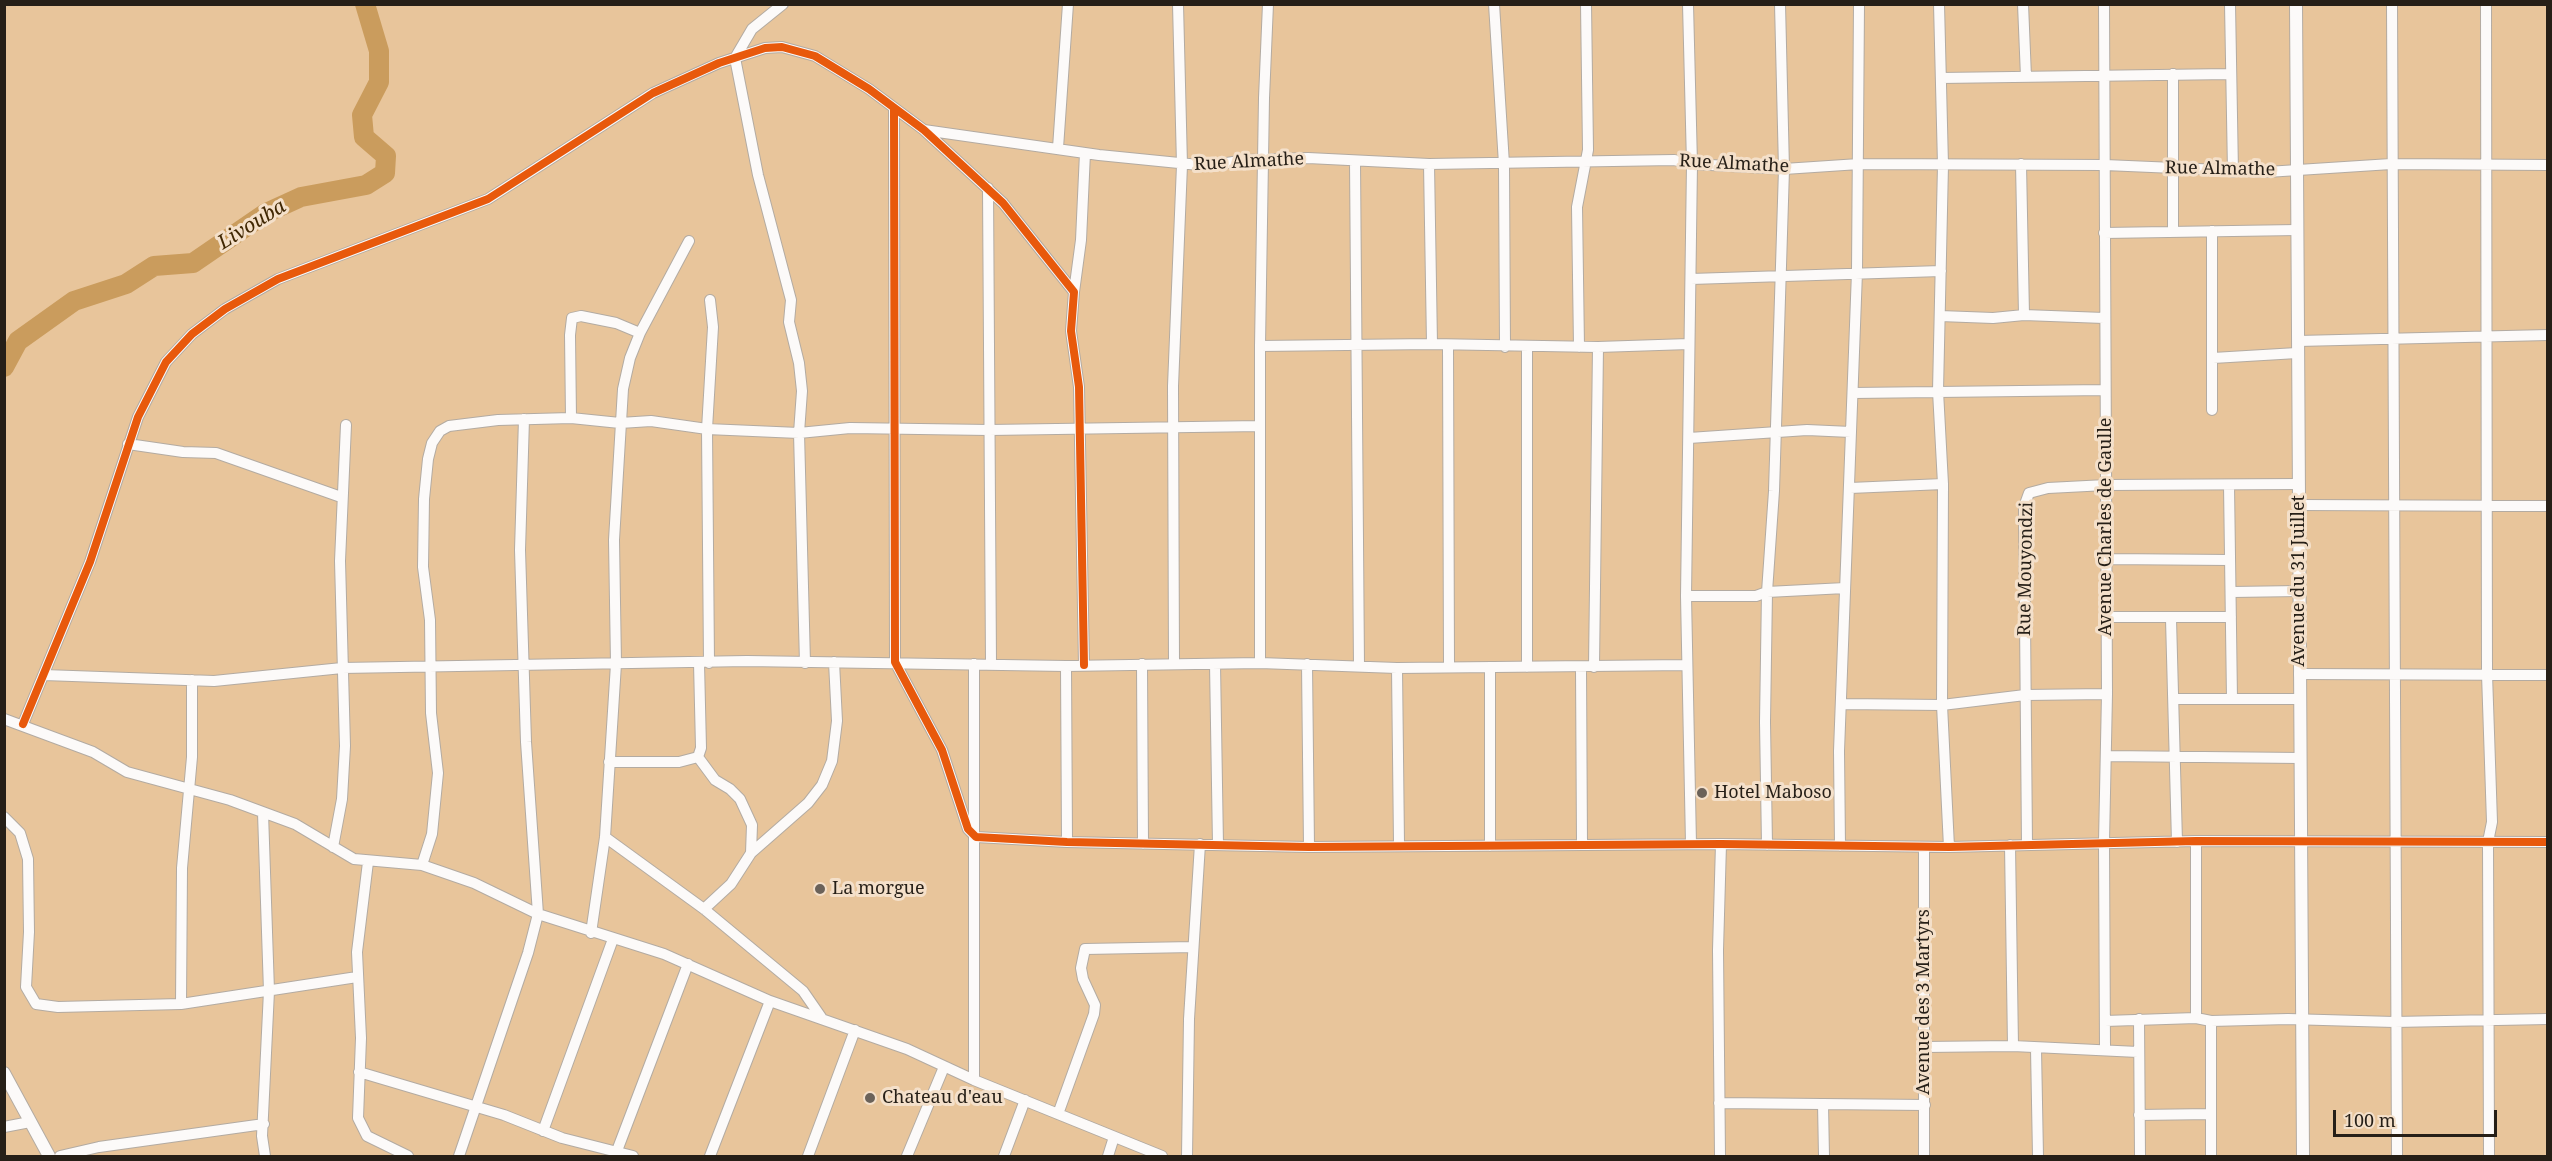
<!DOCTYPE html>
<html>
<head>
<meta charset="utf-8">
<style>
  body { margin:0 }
  #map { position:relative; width:2552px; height:1161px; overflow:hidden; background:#eadfd4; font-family:"Noto Serif",serif }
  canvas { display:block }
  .frame { position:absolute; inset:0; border:6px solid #261f17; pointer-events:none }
  .scale { position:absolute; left:2333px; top:1110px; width:164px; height:27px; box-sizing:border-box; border:3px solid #261f17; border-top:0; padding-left:8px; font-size:18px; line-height:21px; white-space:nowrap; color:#261f17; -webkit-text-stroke:4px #f4e0ca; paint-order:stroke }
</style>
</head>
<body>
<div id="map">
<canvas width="2552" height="1161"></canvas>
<div class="frame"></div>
<div class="scale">100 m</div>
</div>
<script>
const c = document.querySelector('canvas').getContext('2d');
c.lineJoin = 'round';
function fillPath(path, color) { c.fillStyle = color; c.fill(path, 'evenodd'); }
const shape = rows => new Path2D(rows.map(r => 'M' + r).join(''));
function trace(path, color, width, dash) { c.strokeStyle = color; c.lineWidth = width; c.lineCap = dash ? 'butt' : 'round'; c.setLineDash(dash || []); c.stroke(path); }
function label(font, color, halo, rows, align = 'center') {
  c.font = font + ' "Noto Serif",serif'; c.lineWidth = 6; c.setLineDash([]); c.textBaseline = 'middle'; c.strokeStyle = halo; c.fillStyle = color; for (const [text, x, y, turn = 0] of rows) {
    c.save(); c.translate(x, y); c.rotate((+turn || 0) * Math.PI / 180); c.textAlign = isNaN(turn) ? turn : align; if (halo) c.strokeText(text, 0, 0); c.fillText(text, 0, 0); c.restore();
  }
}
const green = shape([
  [5,5,2547,5,2547,1156,5,1156]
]);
const river = shape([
  [4,367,18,341,74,301,126,284,154,266,193,263,266,213,301,197,366,185,385,173,386,156,364,137,362,115,379,82,379,51,365,4]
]);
const minor = shape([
  [783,4,752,29,735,58,758,175,791,300,789,322,799,363,802,391,799,433,805,663],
  [1494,4,1504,164,1505,347],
  [1688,4,1692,164,1686,596,1691,844],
  [1939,4,1943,165,1938,391,1943,484,1942,705,1949,847],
  [2023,4,2026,77],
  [2104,4,2107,694,2104,842,2105,1049],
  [2230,4,2233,172],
  [2392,4,2397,1156],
  [2486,4,2487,674,2492,822,2488,842,2489,1156],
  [2173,74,2173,230],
  [1941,78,2230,74],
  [894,108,895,662,942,750,968,829,976,837,1067,842,1309,847,1721,844,1949,847,2196,841,2548,842],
  [924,130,1099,155,1209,166,1245,160,1308,158,1429,164,1674,160,1692,164,1784,169,1859,164,2105,165,2267,172,2391,164,2548,165],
  [1058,148,1068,4],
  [1355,161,1359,666],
  [1429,164,1432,344],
  [2021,164,2024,315,2104,318],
  [988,188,991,663],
  [2212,231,2212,410],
  [2104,233,2297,230],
  [1691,279,1941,271],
  [1074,292,1081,240,1085,153],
  [1940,316,1993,318,2024,315],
  [2298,341,2548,335],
  [1448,345,1449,667],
  [1260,346,1432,344,1598,347,1689,344],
  [1579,347,1577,207,1588,150,1586,4],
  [2213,358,2297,353],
  [1853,393,2105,390],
  [571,418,570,335,572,318,581,316,616,323,640,333],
  [1689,438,1807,430,1851,432],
  [128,444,183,452,216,453,341,497],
  [2229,485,2232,699],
  [1850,488,1943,484],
  [2299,505,2548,506],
  [2106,559,2230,560],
  [2232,592,2299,591],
  [1686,596,1756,596,1767,592,1845,588],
  [2106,617,2231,617],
  [2171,619,2177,842],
  [709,663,707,429,713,327,710,300],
  [1260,663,1260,346,1264,98,1268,4],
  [1142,664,1143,844],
  [1174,664,1173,386,1182,165,1178,4],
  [1215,664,1218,845],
  [1307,664,1309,847],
  [1066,666,1067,842],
  [1527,667,1527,347],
  [1594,667,1598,347],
  [1397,668,1399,844],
  [1581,668,1582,845],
  [2299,674,2548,675],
  [44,675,214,681,342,668,747,661,1066,666,1260,663,1397,668,1687,665],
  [2174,699,2299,699],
  [1842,704,1942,705,2025,695,2107,694],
  [4,719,93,752,127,772,230,800,295,824,354,859,422,865,474,883,538,914,664,954,770,1001,907,1049,974,1080,1162,1156],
  [23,724,90,562,138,417,166,362,192,334,225,309,278,279,488,199,653,93,719,63,765,48,782,47,815,56,869,89,924,130,1003,203,1074,292,1071,331,1079,387,1084,665],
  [2106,756,2300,758],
  [698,757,715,780,730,789,740,799,752,825,751,853],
  [609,762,679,762,698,757,701,748,699,663],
  [263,813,269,991,262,1136,265,1156],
  [4,817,20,833,28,859,29,932,26,987,36,1004,58,1007,181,1004,357,977],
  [605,837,704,909,803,991,821,1017],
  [1767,845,1765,722,1767,592,1774,491,1784,169,1780,4],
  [2010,845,2013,1046],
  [2027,845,2024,507,2029,493,2048,488,2106,485,2299,484],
  [1490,846,1490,667],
  [1840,846,1839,751,1857,272,1859,4],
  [333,847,342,799,345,746,340,561,346,425],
  [1924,847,1924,1156],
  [368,862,357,952,361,1038,358,1118,367,1136,408,1156],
  [422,865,432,834,438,773,431,713,430,620,423,567,424,499,428,459,432,443,440,431,449,426,498,420,571,418,620,423,651,421,707,429,799,433,850,428,989,430,1260,426],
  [704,909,731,884,751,853,808,803,822,785,832,761,837,721,834,662],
  [591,933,605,837,616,664,614,540,623,389,630,358,640,333,689,241],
  [181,1004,182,868,192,757,192,680],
  [2196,1018,2196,841],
  [2139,1019,2140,1156],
  [2105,1021,2196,1018,2211,1021,2288,1019,2394,1022,2548,1019],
  [2211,1021,2211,1156],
  [1925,1047,2013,1046,2138,1052],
  [2036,1049,2038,1156],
  [359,1072,504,1115,562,1138,633,1156],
  [974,1080,974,664],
  [1719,1103,1925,1105],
  [1823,1104,1824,1156],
  [1058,1114,1094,1014,1095,1005,1083,979,1081,968,1085,949,1193,947],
  [2139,1115,2211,1114],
  [4,1127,30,1122],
  [543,1131,613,939],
  [60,1156,99,1147,264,1124],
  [459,1156,528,953,538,914,526,742,520,550,524,419],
  [615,1156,688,964],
  [710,1156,770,1001],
  [808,1156,855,1030],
  [907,1156,944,1067],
  [1004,1156,1025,1100],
  [1108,1156,1114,1137],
  [1187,1156,1189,1019,1200,844],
  [1720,1156,1718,950,1721,844]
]);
const tertiary = shape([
  [2296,4,2303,1156],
  [4,1073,49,1156]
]);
const cycleway = shape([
  [894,108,895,662,942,750,968,829,976,837,1067,842,1309,847,1721,844,1949,847,2196,841,2548,842],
  [23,724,90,562,138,417,166,362,192,334,225,309,278,279,488,199,653,93,719,63,765,48,782,47,815,56,869,89,924,130,1003,203,1074,292,1071,331,1079,387,1084,665]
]);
const markers = [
  [1702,793,6,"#6b6259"],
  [820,889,6,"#6b6259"],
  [870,1098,6,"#6b6259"]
];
const streetNames = [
  ["Rue Almathe",1249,162,-3],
  ["Rue Almathe",1734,164,3],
  ["Rue Almathe",2220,169,1],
  ["Avenue Charles de Gaulle",2106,527,-90],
  ["Rue Mouyondzi",2026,569,-89],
  ["Avenue du 31 Juillet",2299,581,-90],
  ["Avenue des 3 Martyrs",1924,1002,-90]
];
const poiNames = [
  ["Hotel Maboso",1714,793],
  ["La morgue",832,889],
  ["Chateau d'eau",882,1098]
];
const waterNames = [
  ["Livouba",252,225,-32]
];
fillPath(green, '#e8c59b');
trace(river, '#ca9c5d', 20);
trace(minor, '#b3aba2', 12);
trace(tertiary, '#b3aba2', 14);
trace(minor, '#fcfaf9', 10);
trace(tertiary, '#fcfaf9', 12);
trace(cycleway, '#e8590c', 8);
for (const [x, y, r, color] of markers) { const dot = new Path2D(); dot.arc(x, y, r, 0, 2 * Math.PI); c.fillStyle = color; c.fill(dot); trace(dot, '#f4e0ca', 2); }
label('18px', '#261f17', '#f4e0ca', streetNames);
label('18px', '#261f17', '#f4e0ca', poiNames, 'left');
label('italic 20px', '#402703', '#f4e0ca', waterNames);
</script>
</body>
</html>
